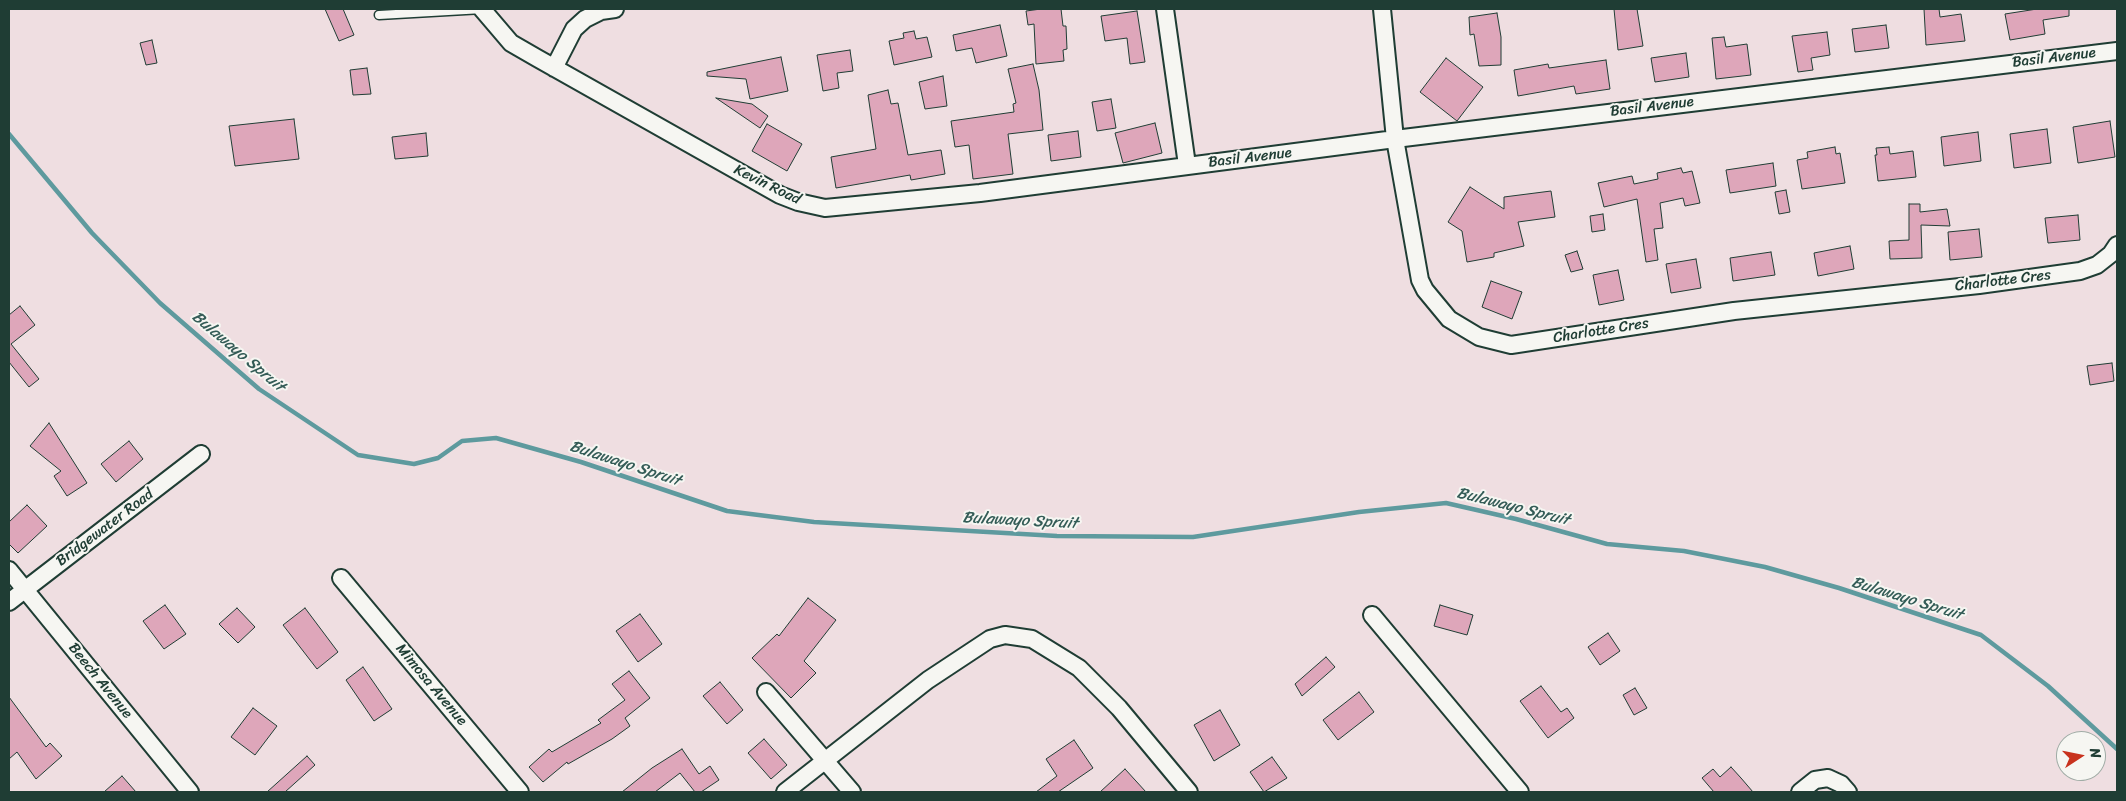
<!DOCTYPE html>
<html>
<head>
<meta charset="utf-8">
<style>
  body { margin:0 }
  #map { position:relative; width:2126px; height:801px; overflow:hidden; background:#efdee1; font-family:Sriracha,sans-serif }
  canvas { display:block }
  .frame { position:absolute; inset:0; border:10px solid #1f3d34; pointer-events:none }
  .north { position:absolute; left:2056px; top:731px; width:50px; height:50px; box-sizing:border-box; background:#f6f6f2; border:1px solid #a0aca6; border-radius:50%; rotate:79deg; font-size:14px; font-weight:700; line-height:20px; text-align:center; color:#1f3d34 }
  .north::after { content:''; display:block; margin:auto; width:18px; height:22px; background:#c8321e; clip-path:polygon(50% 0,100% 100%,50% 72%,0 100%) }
</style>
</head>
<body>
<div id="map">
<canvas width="2126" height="801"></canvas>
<div class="frame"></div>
<div class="north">N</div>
</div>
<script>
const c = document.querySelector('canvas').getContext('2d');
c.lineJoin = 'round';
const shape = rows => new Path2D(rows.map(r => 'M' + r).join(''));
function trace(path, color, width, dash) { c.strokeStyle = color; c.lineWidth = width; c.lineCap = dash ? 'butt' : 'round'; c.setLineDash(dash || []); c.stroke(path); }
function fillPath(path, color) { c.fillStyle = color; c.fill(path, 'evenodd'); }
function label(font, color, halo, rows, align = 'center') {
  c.font = font + ' Sriracha,sans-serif'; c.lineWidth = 4; c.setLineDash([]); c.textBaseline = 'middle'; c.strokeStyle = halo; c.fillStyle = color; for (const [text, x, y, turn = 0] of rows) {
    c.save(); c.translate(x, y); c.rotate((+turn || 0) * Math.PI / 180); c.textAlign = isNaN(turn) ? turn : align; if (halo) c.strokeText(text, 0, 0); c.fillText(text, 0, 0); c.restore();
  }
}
const stream = shape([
  [9,134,92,233,160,303,259,389,358,455,414,464,438,458,462,441,496,438,581,462,727,511,814,522,1057,536,1193,537,1359,512,1446,503,1516,519,1607,544,1684,551,1765,567,1839,588,1981,635,2048,686,2117,749]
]);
const building = shape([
  [325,9,343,9,354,35,339,41,325,9],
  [1041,9,1061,9,1063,26,1066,26,1067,49,1063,50,1064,61,1036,64,1034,24,1028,25,1026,11,1041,9],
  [1614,9,1637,9,1643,46,1618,50,1614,9],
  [1924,9,1939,9,1940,17,1961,14,1965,41,1926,45,1924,9],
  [2037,9,2069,9,2069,16,2043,20,2045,34,2010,40,2005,14,2037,9],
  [1137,11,1145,62,1130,64,1127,38,1105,41,1101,16,1137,11],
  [1497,13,1501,37,1501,65,1479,66,1474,34,1470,35,1469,17,1497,13],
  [1000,25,1007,56,976,63,972,48,956,51,953,35,1000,25],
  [1886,25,1889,48,1855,52,1852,29,1886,25],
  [914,31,916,39,927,37,932,57,894,65,889,41,904,38,903,33,914,31],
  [1827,32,1830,55,1811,58,1813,70,1798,72,1792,36,1827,32],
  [1724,37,1726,47,1747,44,1751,75,1716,79,1712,38,1724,37],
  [152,40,157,63,146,65,140,43,152,40],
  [850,50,853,71,837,73,839,88,823,91,817,55,850,50],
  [1686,53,1689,77,1655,82,1651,58,1686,53],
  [781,57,788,91,750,99,746,79,707,76,707,72,781,57],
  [1446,58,1483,87,1457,121,1420,92,1446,58],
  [1606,60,1610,89,1576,94,1574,86,1518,96,1514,70,1548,64,1549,68,1606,60],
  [1033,64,1039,90,1043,130,1008,134,1013,174,973,179,969,145,955,147,951,121,1014,112,1013,104,1016,103,1008,69,1033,64],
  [367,68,371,94,353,95,350,70,367,68],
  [943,76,947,106,925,109,919,82,943,76],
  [888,90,891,104,898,103,908,155,941,150,945,174,911,180,910,175,836,188,831,157,876,149,868,95,888,90],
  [716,98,752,104,768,116,760,128,716,98],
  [1111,99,1116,128,1097,131,1092,102,1111,99],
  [294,119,299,159,235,166,229,126,294,119],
  [2110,121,2115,157,2078,163,2073,127,2110,121],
  [1155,123,1162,153,1123,163,1115,133,1155,123],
  [767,124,802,144,787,171,752,151,767,124],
  [2047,129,2051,163,2014,168,2010,134,2047,129],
  [1078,131,1081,157,1051,161,1048,135,1078,131],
  [1978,132,1981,161,1944,166,1941,137,1978,132],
  [426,133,428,156,395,159,392,137,426,133],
  [1835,147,1836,154,1840,153,1845,183,1802,189,1797,160,1808,158,1807,152,1835,147],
  [1889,147,1890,154,1913,151,1916,177,1878,181,1875,155,1877,155,1876,148,1889,147],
  [1773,163,1776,186,1730,193,1726,170,1773,163],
  [1681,168,1683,173,1692,171,1700,203,1685,206,1683,198,1660,203,1663,228,1654,229,1658,260,1646,262,1637,199,1604,207,1598,183,1632,176,1634,184,1658,179,1657,173,1681,168],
  [1470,187,1504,209,1504,197,1551,191,1555,217,1518,222,1524,246,1494,253,1494,257,1467,262,1462,231,1448,222,1470,187],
  [1786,190,1790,212,1779,214,1775,192,1786,190],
  [1909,204,1920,204,1920,212,1947,209,1950,226,1921,225,1922,258,1890,259,1889,241,1909,240,1909,204],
  [1603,214,1605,230,1592,232,1590,216,1603,214],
  [2078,215,2080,240,2048,243,2045,218,2078,215],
  [1979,229,1982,257,1950,260,1948,232,1979,229],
  [1850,246,1854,269,1818,276,1814,253,1850,246],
  [1577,251,1583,269,1571,272,1565,255,1577,251],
  [1771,252,1775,275,1733,281,1730,258,1771,252],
  [1696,259,1701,288,1671,293,1666,264,1696,259],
  [1618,270,1624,300,1599,305,1593,275,1618,270],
  [1491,281,1522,292,1512,319,1482,307,1491,281],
  [20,306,35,325,11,344,39,379,29,387,9,362,9,315,20,306],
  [2112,363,2114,381,2090,385,2087,366,2112,363],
  [49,423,87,483,67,496,54,476,61,471,30,446,49,423],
  [129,441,143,459,116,482,101,464,129,441],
  [27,505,47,526,18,553,9,544,9,522,27,505],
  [808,598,836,620,804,661,816,673,791,698,752,658,777,634,779,636,808,598],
  [165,605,186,634,164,649,143,621,165,605],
  [1440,605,1473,615,1467,635,1434,626,1440,605],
  [237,608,255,627,238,643,219,624,237,608],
  [305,608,338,652,317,669,283,625,305,608],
  [640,614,662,644,638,662,616,631,640,614],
  [1608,633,1620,651,1600,665,1588,647,1608,633],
  [1326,657,1335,667,1302,696,1295,684,1326,657],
  [363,667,392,709,374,721,346,680,363,667],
  [629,671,650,698,625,718,630,726,612,739,568,764,567,762,543,782,529,767,549,749,552,752,601,723,598,720,625,700,612,684,629,671],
  [720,682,743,710,727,724,703,696,720,682],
  [1541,686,1561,712,1567,708,1574,718,1548,738,1520,701,1541,686],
  [1635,688,1647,708,1634,715,1623,695,1635,688],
  [1359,692,1374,712,1338,740,1323,720,1359,692],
  [9,697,46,747,50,743,62,756,36,779,17,752,9,759,9,697],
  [253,708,277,726,255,755,231,737,253,708],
  [1220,710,1240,745,1214,761,1194,725,1220,710],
  [764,739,787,765,771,779,748,753,764,739],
  [1074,740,1093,768,1058,792,1036,792,1057,776,1046,759,1074,740],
  [682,749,699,774,710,766,719,780,701,792,695,792,680,773,655,792,622,792,652,768,682,749],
  [307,756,315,765,285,792,267,792,307,756],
  [1272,757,1287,778,1264,792,1250,772,1272,757],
  [1731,767,1741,778,1753,792,1714,792,1702,778,1713,769,1720,777,1731,767],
  [1125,769,1146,792,1100,792,1125,769],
  [122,776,136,792,104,792,122,776]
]);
const lane = shape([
  [379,15,483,9]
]);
const street = shape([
  [482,9,511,43,537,58,780,195,798,202,825,208,980,193,1395,139,2117,51],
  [1165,9,1187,165],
  [1382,9,1395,139,1420,280,1425,290,1449,319,1479,337,1511,345,1734,311,1979,285,2080,271,2097,265,2111,254,2117,245],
  [554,68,574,29,585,19,601,11,615,9],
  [9,570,190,792],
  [341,578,520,792],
  [9,602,201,454],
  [1372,615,1520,792],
  [766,692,852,792],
  [785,792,928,680,990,639,1005,635,1032,639,1079,668,1119,708,1189,792],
  [1800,792,1815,780,1828,778,1841,784,1848,792]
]);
const streetNames = [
  ["Basil Avenue",2054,58,-7],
  ["Basil Avenue",1652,107,-7],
  ["Basil Avenue",1250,158,-7],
  ["Kevin Road",767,185,26],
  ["Charlotte Cres",2003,281,-7],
  ["Charlotte Cres",1601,331,-9],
  ["Bridgewater Road",105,528,-37],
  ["Beech Avenue",100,681,51],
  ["Mimosa Avenue",431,685,50]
];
const waterNames = [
  ["Bulawayo Spruit",238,352,40],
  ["Bulawayo Spruit",625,464,18],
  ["Bulawayo Spruit",1513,507,14],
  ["Bulawayo Spruit",1020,521,3],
  ["Bulawayo Spruit",1907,599,17]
];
trace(stream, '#5e9a9e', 4.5);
fillPath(building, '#dea6ba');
trace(building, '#1f3d34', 1);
trace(lane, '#1f3d34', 11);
trace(street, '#1f3d34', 20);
trace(lane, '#f6f6f2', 8);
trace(street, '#f6f6f2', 16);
label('15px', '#1f3d34', '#f6f6f2', streetNames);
label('italic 16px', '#345c57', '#f6f6f2', waterNames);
</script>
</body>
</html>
